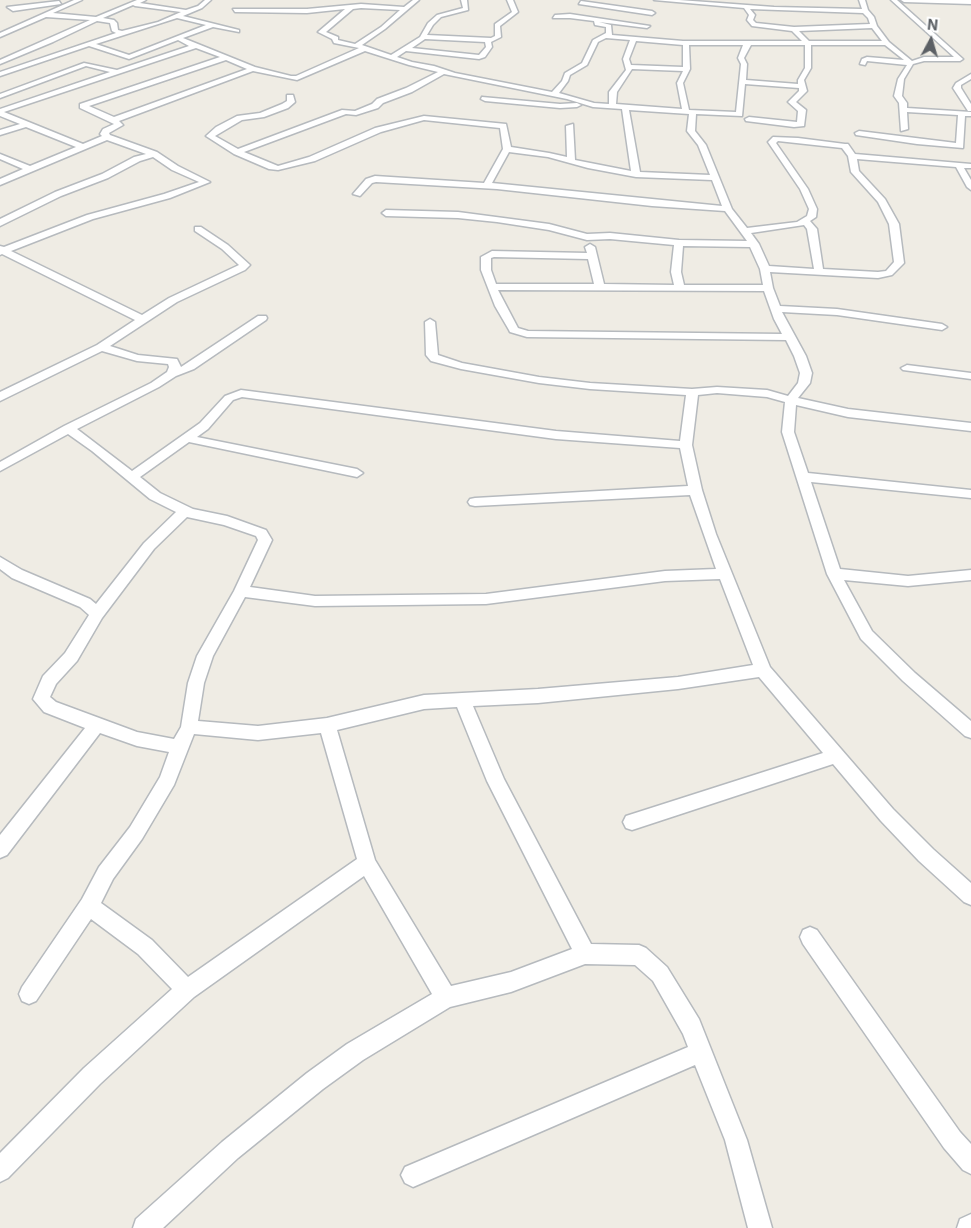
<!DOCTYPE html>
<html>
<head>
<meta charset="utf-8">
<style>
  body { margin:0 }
  #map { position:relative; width:971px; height:1228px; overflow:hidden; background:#efece4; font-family:Inter,sans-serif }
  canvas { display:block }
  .north { position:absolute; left:906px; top:15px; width:50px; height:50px; -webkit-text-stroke:4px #fff; paint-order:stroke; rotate:6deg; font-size:14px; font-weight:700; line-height:20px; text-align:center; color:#5c6065 }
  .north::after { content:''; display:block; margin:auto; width:18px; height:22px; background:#5c6065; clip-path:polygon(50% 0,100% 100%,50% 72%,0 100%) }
</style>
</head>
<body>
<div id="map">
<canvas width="971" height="1228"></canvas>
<div class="north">N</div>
</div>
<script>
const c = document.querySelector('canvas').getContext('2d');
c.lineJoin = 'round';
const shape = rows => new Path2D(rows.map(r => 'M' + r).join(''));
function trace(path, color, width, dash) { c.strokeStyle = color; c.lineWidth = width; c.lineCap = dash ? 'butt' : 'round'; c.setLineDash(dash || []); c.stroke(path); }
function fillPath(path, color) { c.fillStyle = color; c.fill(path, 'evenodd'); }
const minor = shape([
  [74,0,82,0,53,13,96,17,137,0,146,0,140,3,186,10,198,6,205,0,211,0,202,8,183,16,239,30,239,32,213,27,183,38,255,67,291,76,296,76,359,48,334,43,332,39,318,32,345,9,307,13,235,12,233,9,307,9,361,4,404,7,413,0,419,0,385,29,362,45,391,55,420,37,428,23,437,15,463,8,461,0,467,0,468,10,441,17,433,25,427,35,491,38,495,36,495,24,512,12,507,0,513,0,518,12,500,26,501,37,491,42,492,47,485,57,479,59,406,51,397,57,412,62,434,66,455,73,552,92,562,81,565,73,582,63,593,40,606,33,606,27,595,25,594,21,570,18,553,18,555,15,570,14,650,26,647,28,599,22,611,25,612,35,683,41,802,41,792,31,752,26,747,20,749,15,744,8,654,0,679,0,774,7,862,9,859,0,865,0,868,10,874,17,877,26,889,42,912,61,924,57,954,57,891,0,897,0,963,59,960,61,924,61,913,64,904,79,902,96,907,103,907,108,971,112,971,116,965,116,963,148,917,144,856,135,855,133,859,131,956,143,958,115,907,112,908,129,901,131,899,103,894,96,898,79,907,65,867,61,865,65,860,64,862,59,867,57,904,60,885,45,811,45,811,68,804,80,807,91,796,102,806,110,804,126,794,127,746,121,745,119,749,117,797,122,798,111,788,102,799,91,799,88,745,84,742,116,696,114,695,131,706,145,732,209,747,228,797,222,807,216,809,209,800,189,768,142,773,137,798,138,845,144,848,144,855,154,971,164,971,168,964,168,971,180,971,190,967,187,956,167,857,159,859,171,885,199,899,224,904,263,892,275,878,278,770,272,773,288,780,306,837,309,942,324,947,327,942,330,837,315,782,312,806,356,812,373,810,383,798,398,848,409,971,423,971,431,848,417,796,405,794,432,808,473,971,490,971,498,811,482,840,569,908,576,971,570,971,580,908,586,844,580,872,631,915,673,971,721,971,738,965,736,903,681,861,639,827,574,782,432,785,402,767,397,717,393,698,395,692,445,702,490,716,534,770,667,893,809,933,849,971,883,971,905,964,902,919,861,881,821,833,764,632,830,626,828,623,822,626,816,823,753,759,677,678,689,538,703,473,706,504,779,591,944,639,945,646,948,667,967,699,1019,747,1140,772,1228,748,1228,725,1140,695,1065,413,1187,405,1183,401,1175,405,1167,688,1047,683,1034,653,981,635,965,585,964,511,992,450,1007,363,1060,323,1089,238,1158,163,1228,133,1228,136,1219,222,1142,307,1073,347,1044,432,994,364,876,194,997,100,1084,8,1178,0,1182,0,1153,84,1068,172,989,138,954,91,919,36,1001,29,1004,22,1001,19,994,22,987,82,899,99,867,130,827,160,777,169,752,137,746,100,733,7,855,0,858,0,835,85,728,44,712,33,699,43,676,65,653,89,615,80,607,12,578,0,569,0,557,22,570,90,599,96,604,144,543,176,512,150,499,92,451,68,434,0,471,0,462,64,426,151,383,167,372,169,367,168,364,137,361,102,351,0,401,0,392,97,345,135,320,2,254,0,255,0,246,4,247,87,215,164,194,199,182,172,170,153,157,140,161,108,178,61,196,0,226,0,219,55,192,102,174,134,157,146,154,107,140,0,185,0,179,23,169,0,159,0,154,30,166,76,147,26,127,0,135,0,130,20,124,0,116,0,109,110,72,86,66,0,98,0,94,84,63,117,70,189,46,178,40,129,59,89,46,0,76,0,72,116,33,112,31,110,23,97,21,53,42,0,64,0,60,90,20,46,17,0,37,0,33,74,0],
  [133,5,135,6,181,12,158,22,122,31,118,30,117,23,114,20,103,18,133,5],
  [361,8,400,10,381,27,355,44,338,40,338,37,326,32,353,9,361,8],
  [750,9,863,13,868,18,870,24,794,27,756,23,753,20,755,15,750,9],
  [177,18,206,25,129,55,96,44,177,18],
  [872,28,882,41,809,41,799,31,872,28],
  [606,38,630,40,623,59,626,70,609,92,609,104,594,103,559,93,568,81,570,75,587,65,598,42,606,38],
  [425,39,485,42,486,47,479,55,412,48,425,39],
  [636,41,683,45,683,67,631,65,629,59,636,41],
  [689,45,743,45,738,58,741,64,736,112,689,110,683,83,690,69,689,45],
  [751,45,805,45,805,68,798,80,798,84,746,80,747,64,744,58,751,45],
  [196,48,220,57,80,104,80,108,114,124,103,129,100,134,102,136,83,144,4,112,196,48],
  [365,51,409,65,438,72,406,88,377,99,372,104,355,111,342,110,238,149,215,136,242,120,264,117,288,108,295,102,293,95,287,95,287,101,282,104,260,113,237,116,216,127,206,136,234,154,269,169,278,170,315,161,381,132,424,120,500,128,503,149,484,183,375,176,366,179,353,194,360,196,372,183,376,182,497,189,652,206,725,211,747,241,679,240,610,233,587,234,549,224,458,212,386,210,382,213,386,216,458,218,497,222,549,230,587,240,610,239,674,245,671,272,674,285,604,284,595,247,590,244,585,247,587,253,492,251,481,257,481,270,495,306,509,330,510,332,527,337,786,340,794,356,800,373,798,383,788,396,767,390,717,387,692,389,590,383,539,377,462,363,438,355,435,322,430,319,425,322,426,355,431,361,461,369,539,383,590,389,686,395,680,441,556,431,241,390,225,396,200,423,132,471,77,429,159,387,176,376,194,369,266,320,267,318,266,316,258,316,181,367,177,359,138,355,110,346,177,302,245,270,250,265,228,245,201,227,195,227,195,231,222,249,239,265,169,298,142,315,11,251,93,219,170,198,210,182,178,166,157,152,110,135,109,133,123,125,119,121,253,71,297,80,365,51],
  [226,60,247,69,114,117,89,106,226,60],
  [632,69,683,71,677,83,682,109,616,104,617,92,632,69],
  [444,74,567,99,593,107,622,109,631,171,575,160,573,124,566,126,567,157,549,153,511,147,506,124,424,116,375,128,309,157,278,166,244,152,346,114,356,115,378,108,383,103,412,92,444,74],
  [629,110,689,114,687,131,698,145,710,175,640,172,629,110],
  [778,141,842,148,848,156,851,172,878,202,889,224,894,262,886,271,878,272,823,269,817,229,810,221,816,217,817,209,808,189,776,143,778,141],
  [509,152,548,157,588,168,636,177,712,180,722,206,492,183,509,152],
  [804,225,807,229,814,269,769,266,759,244,751,233,804,225],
  [683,246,750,247,760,269,763,285,684,285,681,272,683,246],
  [494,257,588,259,594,284,496,284,491,270,491,258,494,257],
  [498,290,764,291,774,319,782,334,528,331,518,328,498,290],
  [242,397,556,439,680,448,688,486,475,498,470,499,468,502,470,505,475,506,690,495,716,569,665,571,486,594,315,596,250,587,272,540,266,530,227,516,193,509,160,493,140,477,189,442,357,477,363,473,357,469,197,437,208,429,233,400,242,397],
  [187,517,224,525,256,536,258,540,234,591,197,656,188,683,181,727,174,739,137,732,56,702,50,697,56,684,77,661,102,618,154,549,187,517],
  [720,579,753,665,678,677,538,689,424,695,327,718,258,726,198,721,204,683,213,656,245,597,315,606,486,604,665,581,720,579],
  [457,707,487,781,572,949,511,972,451,986,375,860,337,730,424,709,457,707],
  [321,733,357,859,188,977,152,940,101,903,113,879,142,839,174,785,194,734,258,740,321,733],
  [901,0,971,0,971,4,904,2,901,0],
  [59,1,61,4,13,11,7,7,59,1],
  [581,1,652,11,655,13,652,15,579,4,581,1],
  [971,74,971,79,961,85,961,88,971,104,971,111,968,111,953,88,956,83,971,74],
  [482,97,560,104,577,103,581,105,577,107,560,108,485,101,481,99,482,97],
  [907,365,971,373,971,379,903,370,901,368,907,365],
  [810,927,817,930,960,1132,971,1144,971,1174,963,1170,944,1148,803,944,800,937,803,930,810,927],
  [971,1214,971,1228,957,1228,960,1219,971,1214]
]);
trace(minor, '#b6babe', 3);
fillPath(minor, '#fff');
</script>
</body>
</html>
